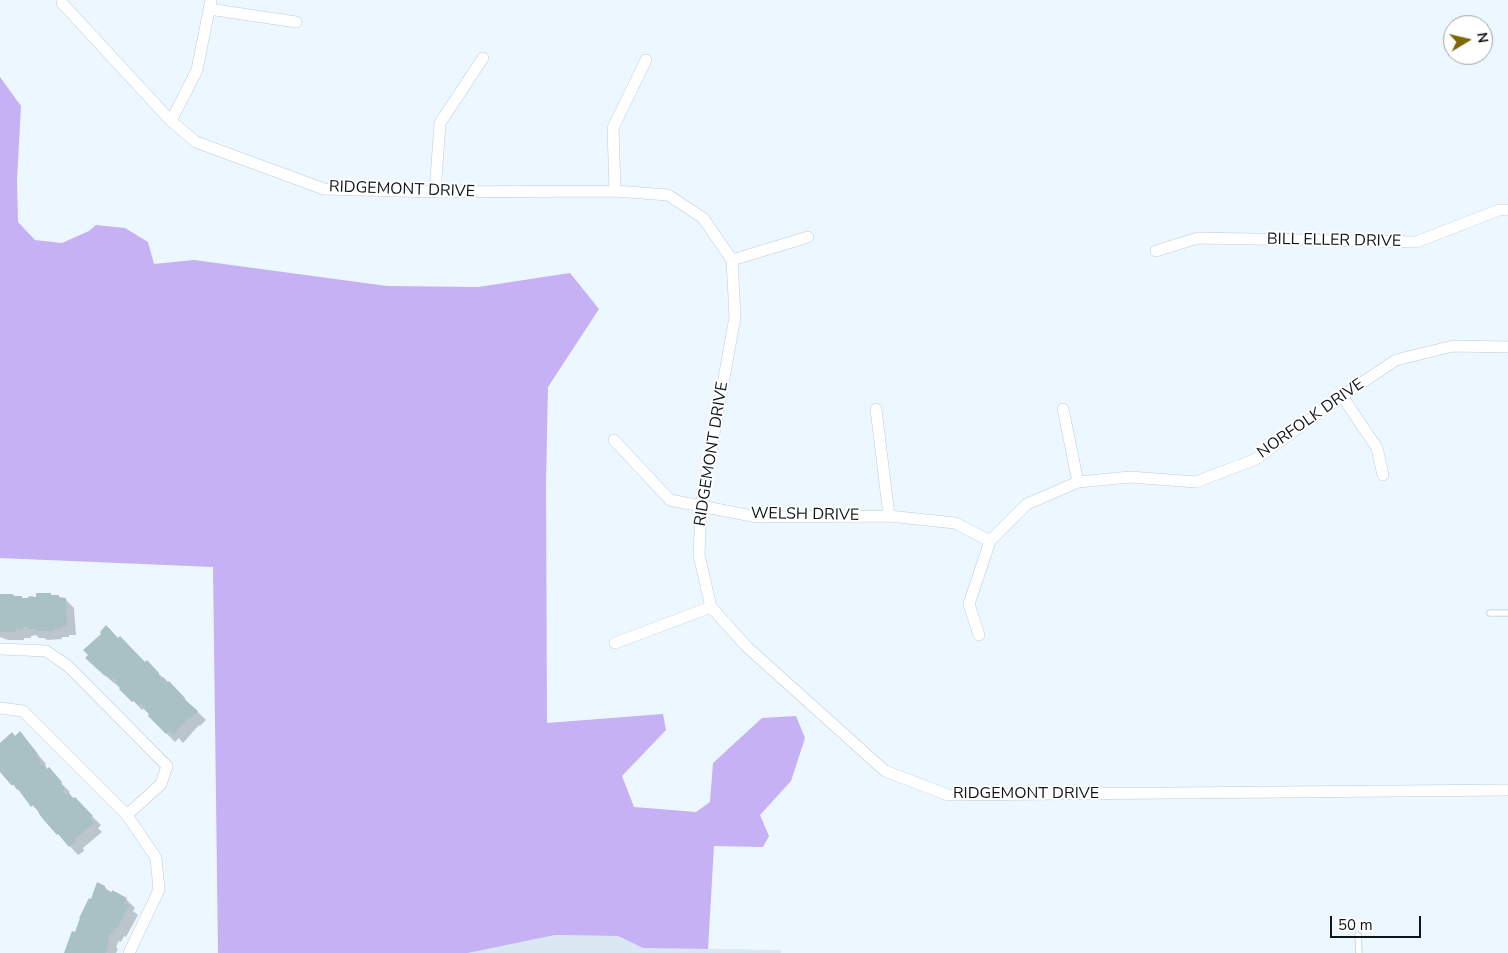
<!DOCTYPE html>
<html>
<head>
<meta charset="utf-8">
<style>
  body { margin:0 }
  #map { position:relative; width:1508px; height:953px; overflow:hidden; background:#edf7ff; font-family:"Nunito Sans",sans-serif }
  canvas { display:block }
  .north { position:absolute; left:1443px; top:15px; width:50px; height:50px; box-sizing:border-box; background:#fff; border:1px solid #9fa2a3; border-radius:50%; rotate:81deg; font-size:14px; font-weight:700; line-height:20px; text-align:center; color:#0f161a }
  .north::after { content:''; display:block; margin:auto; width:18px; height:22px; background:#7f6800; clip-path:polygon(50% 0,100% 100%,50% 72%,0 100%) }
  .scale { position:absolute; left:1330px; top:916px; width:91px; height:22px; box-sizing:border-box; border:2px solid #0f161a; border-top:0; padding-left:6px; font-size:15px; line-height:18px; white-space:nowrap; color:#0f161a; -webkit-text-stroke:4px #fff; paint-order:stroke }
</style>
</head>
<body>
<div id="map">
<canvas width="1508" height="953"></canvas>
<div class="north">N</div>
<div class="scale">50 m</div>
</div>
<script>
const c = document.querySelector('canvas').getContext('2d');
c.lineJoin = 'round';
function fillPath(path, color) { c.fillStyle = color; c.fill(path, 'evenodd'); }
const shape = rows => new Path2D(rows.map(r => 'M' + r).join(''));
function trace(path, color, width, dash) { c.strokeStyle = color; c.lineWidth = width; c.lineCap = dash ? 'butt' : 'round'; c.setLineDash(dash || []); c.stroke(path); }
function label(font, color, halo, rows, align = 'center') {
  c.font = font + ' "Nunito Sans",sans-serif'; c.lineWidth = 4; c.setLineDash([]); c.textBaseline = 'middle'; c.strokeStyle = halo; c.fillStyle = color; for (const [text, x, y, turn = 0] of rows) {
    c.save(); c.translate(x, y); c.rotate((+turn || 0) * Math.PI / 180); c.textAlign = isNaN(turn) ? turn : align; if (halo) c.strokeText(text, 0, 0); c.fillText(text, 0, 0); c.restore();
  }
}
const built = shape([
  [555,935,618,936,643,948,781,950,781,953,468,953]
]);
const forest = shape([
  [0,77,21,106,17,180,18,222,35,240,62,243,89,231,96,225,125,228,148,242,154,264,194,260,387,286,478,287,570,273,599,309,548,387,546,482,547,723,663,714,666,730,622,776,634,807,696,812,710,802,713,763,762,718,796,716,805,738,791,781,760,815,769,836,763,847,714,846,708,949,643,948,618,936,555,935,468,953,218,953,213,567,0,558]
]);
const shadow = shape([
  [50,594,53,596,58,596,61,598,65,599,74,608,76,635,69,635,69,637,62,637,62,639,47,640,44,638,39,638,36,635,31,636,31,638,24,638,24,640,8,640,0,637,0,595,13,595,23,599,37,598],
  [90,655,145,664,147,662,206,720,200,726,199,725,183,743,179,738,175,742,149,716,150,715,144,709,142,710,116,683,115,684,95,667],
  [20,733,46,764,45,765,48,770,70,792,69,793,74,799,101,825,98,828,102,832,83,848,84,851,78,855,0,770,0,745],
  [105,887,109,892,126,899,135,908,133,911,138,915,126,937,124,936,121,942,119,941,116,947,118,949,116,953,65,953,91,901]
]);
const building = shape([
  [36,593,51,593,51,595,59,595,59,597,66,598,67,626,61,627,61,629,54,629,54,631,36,631,36,629,28,629,29,627,23,627,23,630,16,629,16,632,0,632,0,594,13,594,13,596,22,596,22,598,28,598,29,596,36,597],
  [106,625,118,638,120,636,145,662,147,660,159,673,158,674,161,678,163,677,168,682,169,681,185,698,185,700,198,711,191,718,189,717,174,735,169,731,166,734,148,716,149,714,144,709,145,707,141,704,140,706,134,701,132,702,119,689,120,688,115,683,116,681,114,678,112,680,106,675,105,676,85,658,88,655,83,650,101,634,100,632],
  [20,731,38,754,37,756,41,761,39,763,41,765,42,763,47,769,49,767,62,782,61,784,65,789,63,791,66,795,68,793,73,798,75,797,93,816,90,818,94,823,75,839,76,841,69,847,58,834,57,835,42,818,38,812,39,811,33,805,31,807,18,789,17,790,13,784,12,786,0,772,0,743,12,732,15,736],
  [97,882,105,886,105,889,112,892,112,890,127,898,124,903,129,905,117,929,115,928,112,934,110,933,108,938,110,939,107,946,108,947,105,953,64,953,72,931,75,932,80,918,79,918,89,898,91,899]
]);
const service = shape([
  [1490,613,1508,613],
  [1358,935,1359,953]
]);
const minor = shape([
  [62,3,171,121,196,142,324,189,435,192,615,191,668,195,703,218,732,260,735,317,701,506,699,555,711,607,747,647,885,771,948,795,1508,790],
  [209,9,296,22],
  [171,121,197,70,211,0],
  [615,191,613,128,646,60],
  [435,192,440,123,483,58],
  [1156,251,1198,238,1416,242,1499,210,1508,210],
  [732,260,808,237],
  [1342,396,1377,448,1383,475],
  [876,409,889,516],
  [1063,409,1078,482],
  [614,440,670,500,757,517,889,516,955,523,990,541],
  [979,635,969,604,990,541,1027,504,1078,482,1130,477,1196,482,1256,459,1342,396,1396,360,1453,346,1508,347],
  [615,643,711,607],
  [0,649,46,651,68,666,167,766,161,784,127,815],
  [0,708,23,711,127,815,156,858,159,890,129,953]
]);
const streetNames = [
  ["RIDGEMONT DRIVE",402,190,2],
  ["BILL ELLER DRIVE",1334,241,1],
  ["NORFOLK DRIVE",1311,419,-35],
  ["RIDGEMONT DRIVE",712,454,-81],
  ["WELSH DRIVE",805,515,1],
  ["RIDGEMONT DRIVE",1026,794]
];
fillPath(built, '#dae8f3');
fillPath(forest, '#c5b1f4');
fillPath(shadow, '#0003');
fillPath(building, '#a9c0c4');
trace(service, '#bccdda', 7);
trace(minor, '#bccdda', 12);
trace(service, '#fff', 5.5);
trace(minor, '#fff', 11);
label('16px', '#0f161a', '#fff', streetNames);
</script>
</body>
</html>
